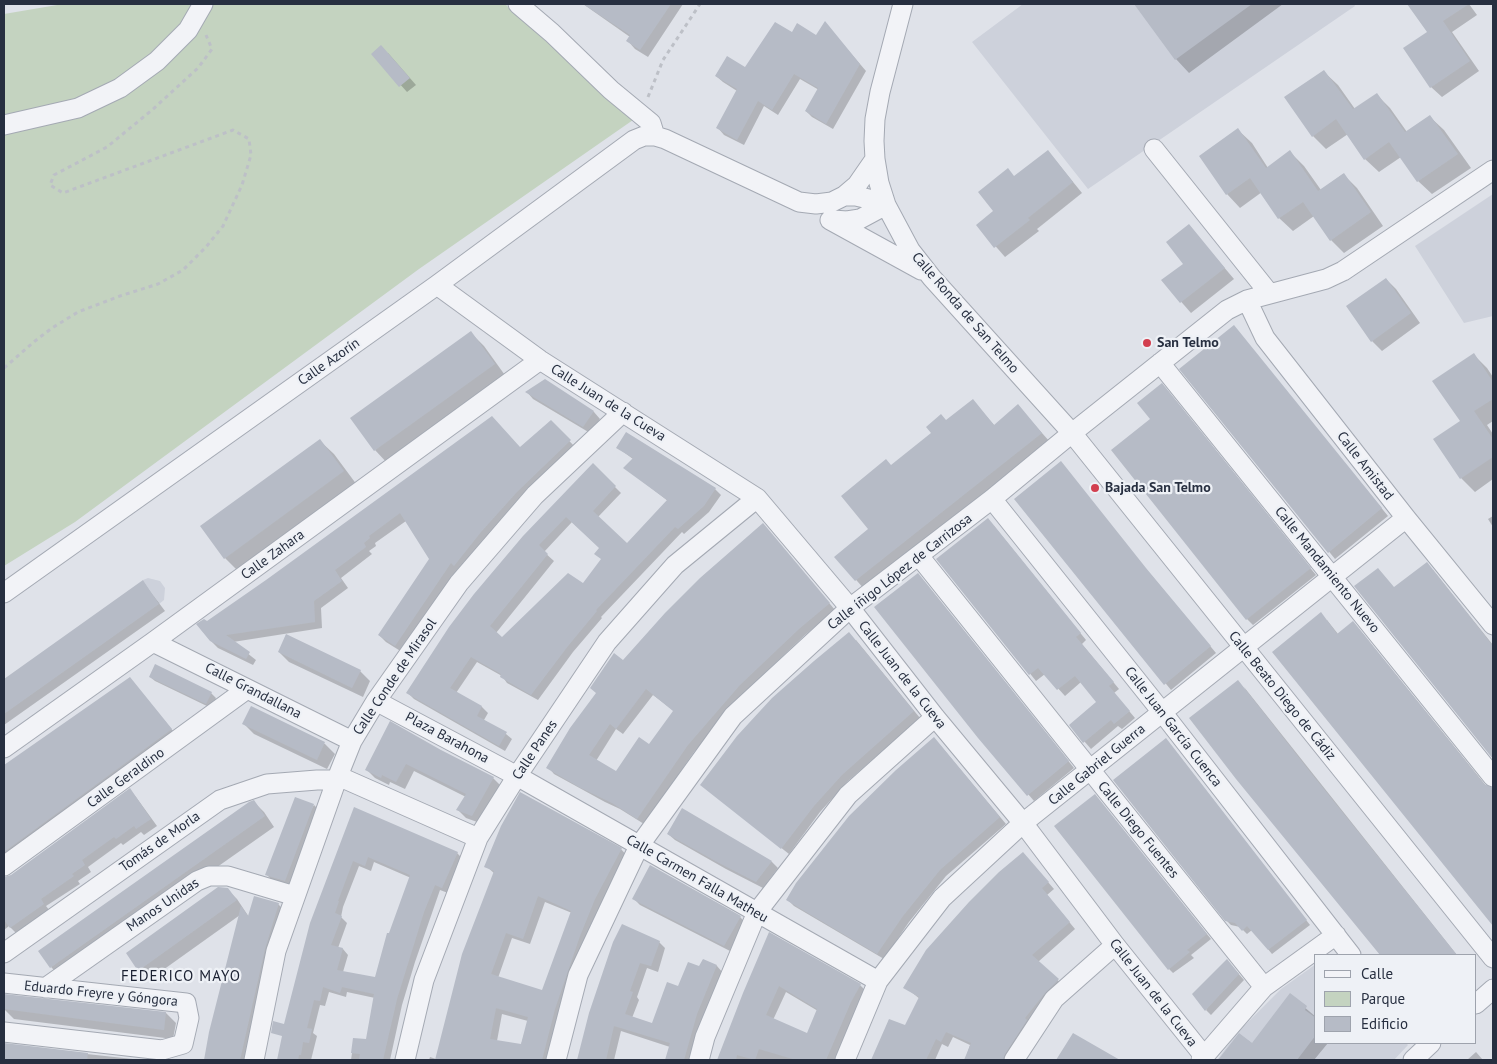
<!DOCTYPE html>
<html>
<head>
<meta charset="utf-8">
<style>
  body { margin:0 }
  #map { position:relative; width:1497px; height:1064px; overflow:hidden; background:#dfe2e9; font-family:"PT Sans",sans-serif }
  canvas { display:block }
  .frame { position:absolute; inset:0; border:5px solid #272f40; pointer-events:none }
  .legend { position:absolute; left:1314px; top:954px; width:162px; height:90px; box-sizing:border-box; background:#eef1f6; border:1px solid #9ea3ad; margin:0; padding:6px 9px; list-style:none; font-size:15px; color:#272f40 }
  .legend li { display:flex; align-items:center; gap:10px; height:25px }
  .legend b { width:25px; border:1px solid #9ea3ad }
</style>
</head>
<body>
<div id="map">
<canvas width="1497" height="1064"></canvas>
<div class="frame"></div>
<ul class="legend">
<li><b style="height:6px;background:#f2f3f7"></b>Calle</li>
<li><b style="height:14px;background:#c4d3c0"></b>Parque</li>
<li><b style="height:14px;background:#b6bbc6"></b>Edificio</li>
</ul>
</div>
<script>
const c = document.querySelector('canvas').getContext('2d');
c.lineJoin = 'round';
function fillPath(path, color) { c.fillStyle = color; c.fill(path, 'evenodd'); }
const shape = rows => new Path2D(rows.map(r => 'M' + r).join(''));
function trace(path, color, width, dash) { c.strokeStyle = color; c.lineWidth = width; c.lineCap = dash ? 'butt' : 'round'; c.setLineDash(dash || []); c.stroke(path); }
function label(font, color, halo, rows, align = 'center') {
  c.font = font + ' "PT Sans",sans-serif'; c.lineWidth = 4.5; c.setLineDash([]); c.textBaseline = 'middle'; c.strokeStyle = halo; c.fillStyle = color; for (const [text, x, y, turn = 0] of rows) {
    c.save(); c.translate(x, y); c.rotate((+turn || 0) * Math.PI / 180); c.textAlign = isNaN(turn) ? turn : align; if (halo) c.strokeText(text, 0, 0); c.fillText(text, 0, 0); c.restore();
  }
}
const built = shape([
  [1023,4,1354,4,1355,6,1088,189,972,42],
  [1493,194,1493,316,1464,323,1415,246],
  [148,578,160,581,165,588,164,600,159,604,143,580],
  [1316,964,1316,1043,1406,1043,1408,1045,1394,1060,1217,1060,1238,1032,1281,989]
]);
const green = shape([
  [63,4,505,4,633,120,419,269,75,522,4,566,4,14]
]);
const shadow = shape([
  [583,4,683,4,648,57,635,49,628,41,630,37],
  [1135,4,1283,4,1189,73,1176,59],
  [1409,4,1469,4,1477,15,1452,32,1479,71,1442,97,1431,87,1429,33],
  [825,23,866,71,833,129,812,117,806,111,819,90,800,79,778,115,764,106,744,145,724,135,718,128,737,91,723,82,716,76,745,69,792,33,817,37],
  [388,53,416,85,407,92,373,54],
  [1324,72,1338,85,1355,109,1377,95,1390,108,1407,132,1430,117,1444,130,1471,168,1432,194,1418,181,1401,157,1379,172,1365,159,1348,134,1326,149,1313,136],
  [1238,130,1252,143,1268,168,1290,152,1304,166,1321,190,1343,174,1357,188,1383,226,1344,253,1331,240,1314,216,1293,231,1279,218,1262,192,1240,208,1227,194],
  [1048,151,1082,193,1037,229,1039,231,1005,257,977,225,995,211,1015,177],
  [1189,226,1234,279,1191,313,1163,281,1184,264],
  [1386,279,1396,289,1420,323,1382,351,1372,341,1348,306],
  [1234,327,1388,516,1335,559,1181,369],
  [470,332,484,346,507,378,388,464,375,450],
  [1474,355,1487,368,1493,377,1493,421,1487,425,1493,434,1493,479,1475,492,1461,478,1435,439,1461,421],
  [545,380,594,412,600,419,590,433,533,399,527,392],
  [1168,391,1316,575,1253,625,1247,619,1151,419],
  [973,401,995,426,1018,406,1050,442,865,590,836,557,870,529,892,466],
  [551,422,576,448,461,572,458,569,402,652,386,642,379,635,430,559,406,521,375,543,376,546,369,551,372,554,341,578,348,588,321,608,322,628,233,642,256,660,253,665,218,648,211,641,207,623,266,581,521,448],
  [626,434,715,489,721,495,709,512,684,534,682,532,601,617,602,618,573,652,538,700,507,683,502,676,477,662,456,693,482,707,488,713,484,720,506,734,512,739,505,751,414,699,408,693,593,465,621,493,598,517,627,545,668,501,625,468,633,459,618,448],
  [572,522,600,548,602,560,583,585,502,639,496,633,554,561,544,552],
  [320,441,334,454,357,485,239,572,225,558,202,526],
  [1016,499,1152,576,1216,653,1171,690],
  [1493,516,1493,527,1488,519],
  [994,526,1086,640,1082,644,1119,689,1114,693,1135,718,1122,729,1118,726,1091,749,1070,725,1098,702,1081,682,1065,696,1045,674,1036,681,938,559],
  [769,531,835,610,805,635,746,691,694,752,644,824,620,809,605,802,554,774,548,767],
  [653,695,674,711,649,746,616,773,596,761,616,729,623,734],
  [1433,570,1493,645,1493,757,1356,586,1394,588],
  [924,581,1074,768,1034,801,979,737],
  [143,582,165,611,4,725,4,680],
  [1327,620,1338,634,1359,629,1487,787,1493,789,1493,924,1274,652],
  [856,640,920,718,848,781,820,812,789,854,702,785],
  [279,652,360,671,370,681,363,697,289,662],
  [150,677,211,693,216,698,211,708,155,681],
  [130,679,178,737,4,864,4,767],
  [1244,687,1457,955,1382,955,1365,936],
  [251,708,325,744,335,754,327,769,254,734,244,724],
  [1170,744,1310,925,1272,954,1252,930,1247,934,1240,927,1231,925,1226,920],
  [940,745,1006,824,946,876,909,922,884,959,794,906,788,900],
  [441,752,493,778,501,786,480,823,466,818,458,810,466,797,414,771,405,789,390,782,389,785,375,778,367,770],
  [130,790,136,797,157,826,144,835,141,832,123,845,121,843,88,867,91,872,78,881,80,884,46,906,50,911,17,934,9,926,4,930,4,878,11,876],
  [1100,801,1211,939,1191,955,1194,958,1173,973,1169,969],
  [254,802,264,812,274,827,61,977,51,967],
  [314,805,324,815,295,891,277,885,267,875],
  [355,809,457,853,463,859,448,893,440,890,415,962,402,1005,390,1060,351,1060,354,1039,367,1040,375,998,347,992,346,997,329,992,325,1006,320,1005,313,1033,317,1036,311,1060,278,1060,296,980],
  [374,862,411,878,375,979,343,972,348,955,343,949,338,948,347,923,341,917,343,907,359,866,371,871],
  [683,810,772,862,778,868,763,888,726,869,675,840,668,834],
  [621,849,627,856,550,1060,429,1060,430,1057,436,1059,495,874,486,866],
  [545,902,572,913,543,992,498,978,512,938,530,944],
  [502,1014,528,1021,521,1045,497,1041],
  [1029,860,1054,889,1047,895,1075,929,1038,962,1064,986,1011,1060,965,1060,970,1045,953,1037,948,1047,942,1044,935,1060,873,1060,889,1020,905,1027,920,999,905,987],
  [227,889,237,899,249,917,278,904,285,911,248,1060,206,1060,210,1032,240,915,149,980,139,970],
  [634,899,740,917,746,923,730,951,640,905],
  [770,934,860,985,866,991,857,1009,835,1060,719,1060],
  [786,992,818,1011,808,1034,773,1020],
  [615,942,659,942,665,948,658,972,647,968,637,997,639,1000,632,1018,653,1024,678,988,700,968,703,960,717,966,723,973,691,1060,667,1060,670,1047,621,1031,614,1060,579,1060,585,1032],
  [1232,966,1244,980,1211,1015,1206,1010],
  [1290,995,1316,1017,1316,1043,1328,1043,1314,1060,1220,1060,1240,1035,1253,1044],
  [6,996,166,1013,176,1023,173,1039,14,1019,4,1009],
  [1073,1034,1118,1060,1058,1060],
  [4,1045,142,1060,4,1060],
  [1476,1052,1483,1060,1467,1060]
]);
const building = shape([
  [583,4,671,4,640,50,626,41,630,35],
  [1134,4,1252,4,1175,60],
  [1407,4,1469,4,1443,21,1470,61,1430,88,1403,48,1427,32],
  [825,21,860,64,826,124,805,111,818,88,794,74,772,110,758,101,737,140,716,128,737,89,715,76,727,56,745,67,775,22,792,32,797,23,816,35],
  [381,45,410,78,399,87,371,54],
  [1324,70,1353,109,1377,93,1405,132,1430,115,1458,154,1417,182,1389,142,1364,160,1336,119,1312,137,1284,97],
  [1238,128,1266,168,1290,150,1318,191,1344,173,1371,212,1330,241,1303,202,1278,219,1250,178,1226,195,1199,156],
  [1048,150,1073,182,1028,218,1030,220,994,248,976,225,993,211,978,192,1008,168,1014,176],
  [1189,224,1225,268,1180,303,1161,280,1183,264,1166,242],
  [1386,278,1411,313,1371,342,1346,306],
  [1234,325,1382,508,1328,553,1179,369],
  [471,331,495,364,374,451,350,418],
  [1474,353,1493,382,1493,399,1474,411,1493,439,1493,457,1460,479,1433,439,1460,421,1432,381],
  [545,379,594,411,583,427,525,392],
  [1162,383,1311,568,1246,620,1111,450,1150,419,1137,403],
  [973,399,994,425,1018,404,1042,433,855,581,834,557,868,529,841,496,886,459,891,465,931,433,926,427,941,414,946,420],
  [492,416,520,447,551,420,571,440,517,492,481,532,454,566,451,563,395,646,378,635,429,559,400,513,369,536,370,538,364,543,366,547,335,570,342,581,314,601,315,622,226,635,250,652,246,659,210,641,196,624,204,619,207,621,266,580],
  [626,432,716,488,704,506,678,529,675,527,596,610,597,611,568,646,531,695,500,677,501,674,471,657,450,688,482,706,477,716,507,732,499,746,406,693,449,627,474,594,523,536,593,463,616,486,593,511,627,543,667,500,623,468,633,458,616,448],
  [566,517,599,548,594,554,601,559,583,583,568,573,502,637,490,626,548,554,539,545],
  [320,439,344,471,224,559,200,526],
  [1061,461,1146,568,1211,646,1164,685,1014,499],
  [988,518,1081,633,1076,637,1114,682,1109,686,1130,711,1114,724,1111,720,1083,743,1069,725,1096,702,1075,676,1057,690,1038,668,1029,675,936,559],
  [763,523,830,603,799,629,740,685,688,745,637,819,612,803,579,787,546,768,570,728,596,693,590,688,614,653,623,660,665,613,700,578],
  [646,689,673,711,649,744,639,737,616,771,589,755,610,724,616,729],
  [1427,562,1493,646,1493,759,1354,586,1378,568,1394,587],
  [918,573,1069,761,1027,796,978,738,874,607],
  [143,580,159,604,4,714,4,679],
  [1321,612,1337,634,1353,621,1484,784,1493,788,1493,926,1272,652],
  [849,632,914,711,842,775,814,806,781,849,700,785,737,736,772,698,814,661],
  [286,634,361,670,352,688,278,652],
  [155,664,212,692,206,704,149,677],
  [130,677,172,729,4,852,4,765],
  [1238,680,1311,773,1457,955,1380,955,1236,779,1189,718],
  [251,706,325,742,317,760,242,724],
  [390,721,441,750,494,777,472,816,456,810,466,794,406,764,396,782,382,775,381,778,365,770],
  [934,737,1000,817,940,870,903,916,877,954,786,900,796,883,849,816,896,770],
  [1166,738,1307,920,1268,950,1247,926,1242,931,1235,923,1225,921,1113,780],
  [130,788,151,819,136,829,134,826,116,839,114,837,82,860,85,865,72,874,74,876,41,899,44,904,10,928,4,920,4,877,11,875],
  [520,792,622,848,595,899,580,936,555,1009,542,1060,435,1060,462,954,494,871,484,867,501,826],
  [538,896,571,911,542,990,491,974,506,933,523,939],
  [496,1008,528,1017,521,1044,490,1039],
  [1095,794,1207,934,1187,950,1190,952,1168,970,1054,826],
  [295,797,314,804,285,881,265,875],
  [254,800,265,816,50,968,38,951,249,802],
  [354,807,458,852,442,888,435,885,424,912,397,999,383,1060,359,1060,360,1054,351,1053,353,1038,366,1039,374,994,342,987,340,993,323,987,320,1001,314,1000,307,1028,312,1029,309,1043,303,1042,301,1055,299,1055,298,1060,277,1060,282,1036,271,1033,273,1021,284,1024,310,923],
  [368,857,410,875,389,933,387,933,375,977,337,970,343,948,331,945,342,916,335,913,339,901,338,901,353,861,365,866],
  [682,808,772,861,756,882,719,863,667,834],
  [1023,852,1049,882,1042,888,1070,922,1032,955,1059,979,1045,993,1025,1018,1027,1020,1005,1054,1003,1060,964,1060,971,1043,946,1032,941,1042,936,1039,926,1060,871,1060,889,1019,905,1025,919,997,903,988,926,950,969,902,999,872],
  [650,865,741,916,724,946,632,899],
  [218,887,228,888,237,900,138,971,126,953],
  [254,896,279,903,265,949,240,1060,204,1060,209,1032,241,906,248,916],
  [622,924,660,941,651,966,640,963,630,991,633,992,625,1014,652,1023,667,982,678,986,688,962,699,966,703,959,717,965,697,1014,684,1060,665,1060,670,1043,614,1026,606,1060,577,1060,589,1013,613,942],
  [769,932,861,984,851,1002,826,1060,796,1060,759,1049,755,1060,737,1055,736,1060,717,1060,743,993],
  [779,986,817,1009,807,1033,766,1015],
  [1227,959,1239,974,1205,1011,1192,994],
  [1290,993,1307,1006,1305,1010,1316,1018,1316,1035,1297,1060,1218,1060,1239,1033,1252,1043],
  [4,994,166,1012,164,1030,4,1009],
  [1073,1033,1120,1060,1056,1060],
  [4,1043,88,1053,87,1060,4,1060]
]);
const path = shape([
  [648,97,663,60,700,4],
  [4,368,35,341,52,328,78,312,120,296,158,284,183,270,206,247,223,226,242,185,251,155,249,139,233,130,63,193,50,185,54,175,107,147,152,110,198,68,212,49,206,35]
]);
const minor = shape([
  [518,4,552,33,611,90,651,123,655,136],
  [903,4,880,92,875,119,874,141,875,159,879,183,886,205,910,250,932,278,1072,433,1493,958],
  [4,125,78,108,120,88,157,61,188,30,203,4],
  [1154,149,1269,293],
  [844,196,856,196,877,201,886,205],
  [830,220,921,270],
  [833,220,847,221,860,219,886,205],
  [437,285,540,360,757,498,850,608,935,717,1023,823,1115,945,1204,1056],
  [1247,300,1265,338,1406,518,1493,625],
  [1160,363,1493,777],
  [992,499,1162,712,1351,955],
  [919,556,1264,987],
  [4,593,437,285,634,140,644,136,655,136,665,139,799,202,816,204,832,202,844,196,857,185,875,159],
  [153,642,352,741],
  [376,701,517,776,878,981],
  [4,748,153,642,540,360],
  [338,776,478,838],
  [4,866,247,689],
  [4,953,220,800,267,784,317,780,336,780],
  [4,983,186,1003,189,1018,183,1044,162,1050,4,1032],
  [45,988,197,881,209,876,228,876,295,896],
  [1476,1004,1493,989],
  [254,1060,276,951,338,776,352,741,376,701,459,583,535,495,623,412],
  [405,1060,424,980,478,838,517,776,607,642,675,565,757,498],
  [556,1060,578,975,639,846,733,716,850,608,992,499,1072,433,1227,310,1247,300,1326,279,1343,271,1493,170],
  [699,1060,705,1037,757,912,848,795,935,717],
  [845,1060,878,981,942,898,1023,823,1406,518],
  [1014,1060,1054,999,1115,945],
  [1201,1060,1264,987,1336,935],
  [1413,1060,1431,1043]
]);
const markers = [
  [1147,343,5,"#d23f4f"],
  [1095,488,5,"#d23f4f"]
];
const streetNames = [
  ["Calle Ronda de San Telmo",965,313,49],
  ["Calle Azorín",329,362,-35],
  ["Calle Juan de la Cueva",608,403,32],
  ["Calle Amistad",1365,466,52],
  ["Calle Zahara",273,555,-36],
  ["Calle Mandamiento Nuevo",1327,570,51],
  ["Calle íñigo López de Carrizosa",900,572,-38],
  ["Calle Juan de la Cueva",902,675,52],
  ["Calle Conde de Mirasol",395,677,-56],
  ["Calle Grandallana",253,691,27],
  ["Calle Beato Diego de Cádiz",1282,696,51],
  ["Calle Juan García Cuenca",1173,727,52],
  ["Plaza Barahona",447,738,28],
  ["Calle Panes",535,750,-56],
  ["Calle Gabriel Guerra",1097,765,-39],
  ["Calle Geraldino",126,778,-36],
  ["Calle Diego Fuentes",1138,830,51],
  ["Tomás de Morla",160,842,-35],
  ["Calle Carmen Falla Matheu",697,879,30],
  ["Manos Unidas",163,905,-34],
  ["Calle Juan de la Cueva",1153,993,52],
  ["Eduardo Freyre y Góngora",101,994,6]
];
const poiNames = [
  ["San Telmo",1157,343],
  ["Bajada San Telmo",1105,488]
];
const neighbourhoodNames = [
  ["FEDERICO MAYO",181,977]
];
fillPath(built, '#cdd1db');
fillPath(green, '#c4d3c0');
fillPath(shadow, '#0003');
fillPath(building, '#b6bbc6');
trace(minor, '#a4a9b3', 21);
trace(path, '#bdc0c7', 3, [4, 4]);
trace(minor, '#f2f3f7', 19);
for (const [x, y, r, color] of markers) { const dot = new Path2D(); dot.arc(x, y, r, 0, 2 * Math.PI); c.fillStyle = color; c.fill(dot); trace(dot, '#eef1f6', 2); }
label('14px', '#272f40', '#eef1f6', streetNames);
label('bold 14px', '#272f40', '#eef1f6', poiNames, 'left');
c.letterSpacing = '1px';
label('15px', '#1a2031', '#eef1f6', neighbourhoodNames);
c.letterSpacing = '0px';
</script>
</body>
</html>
